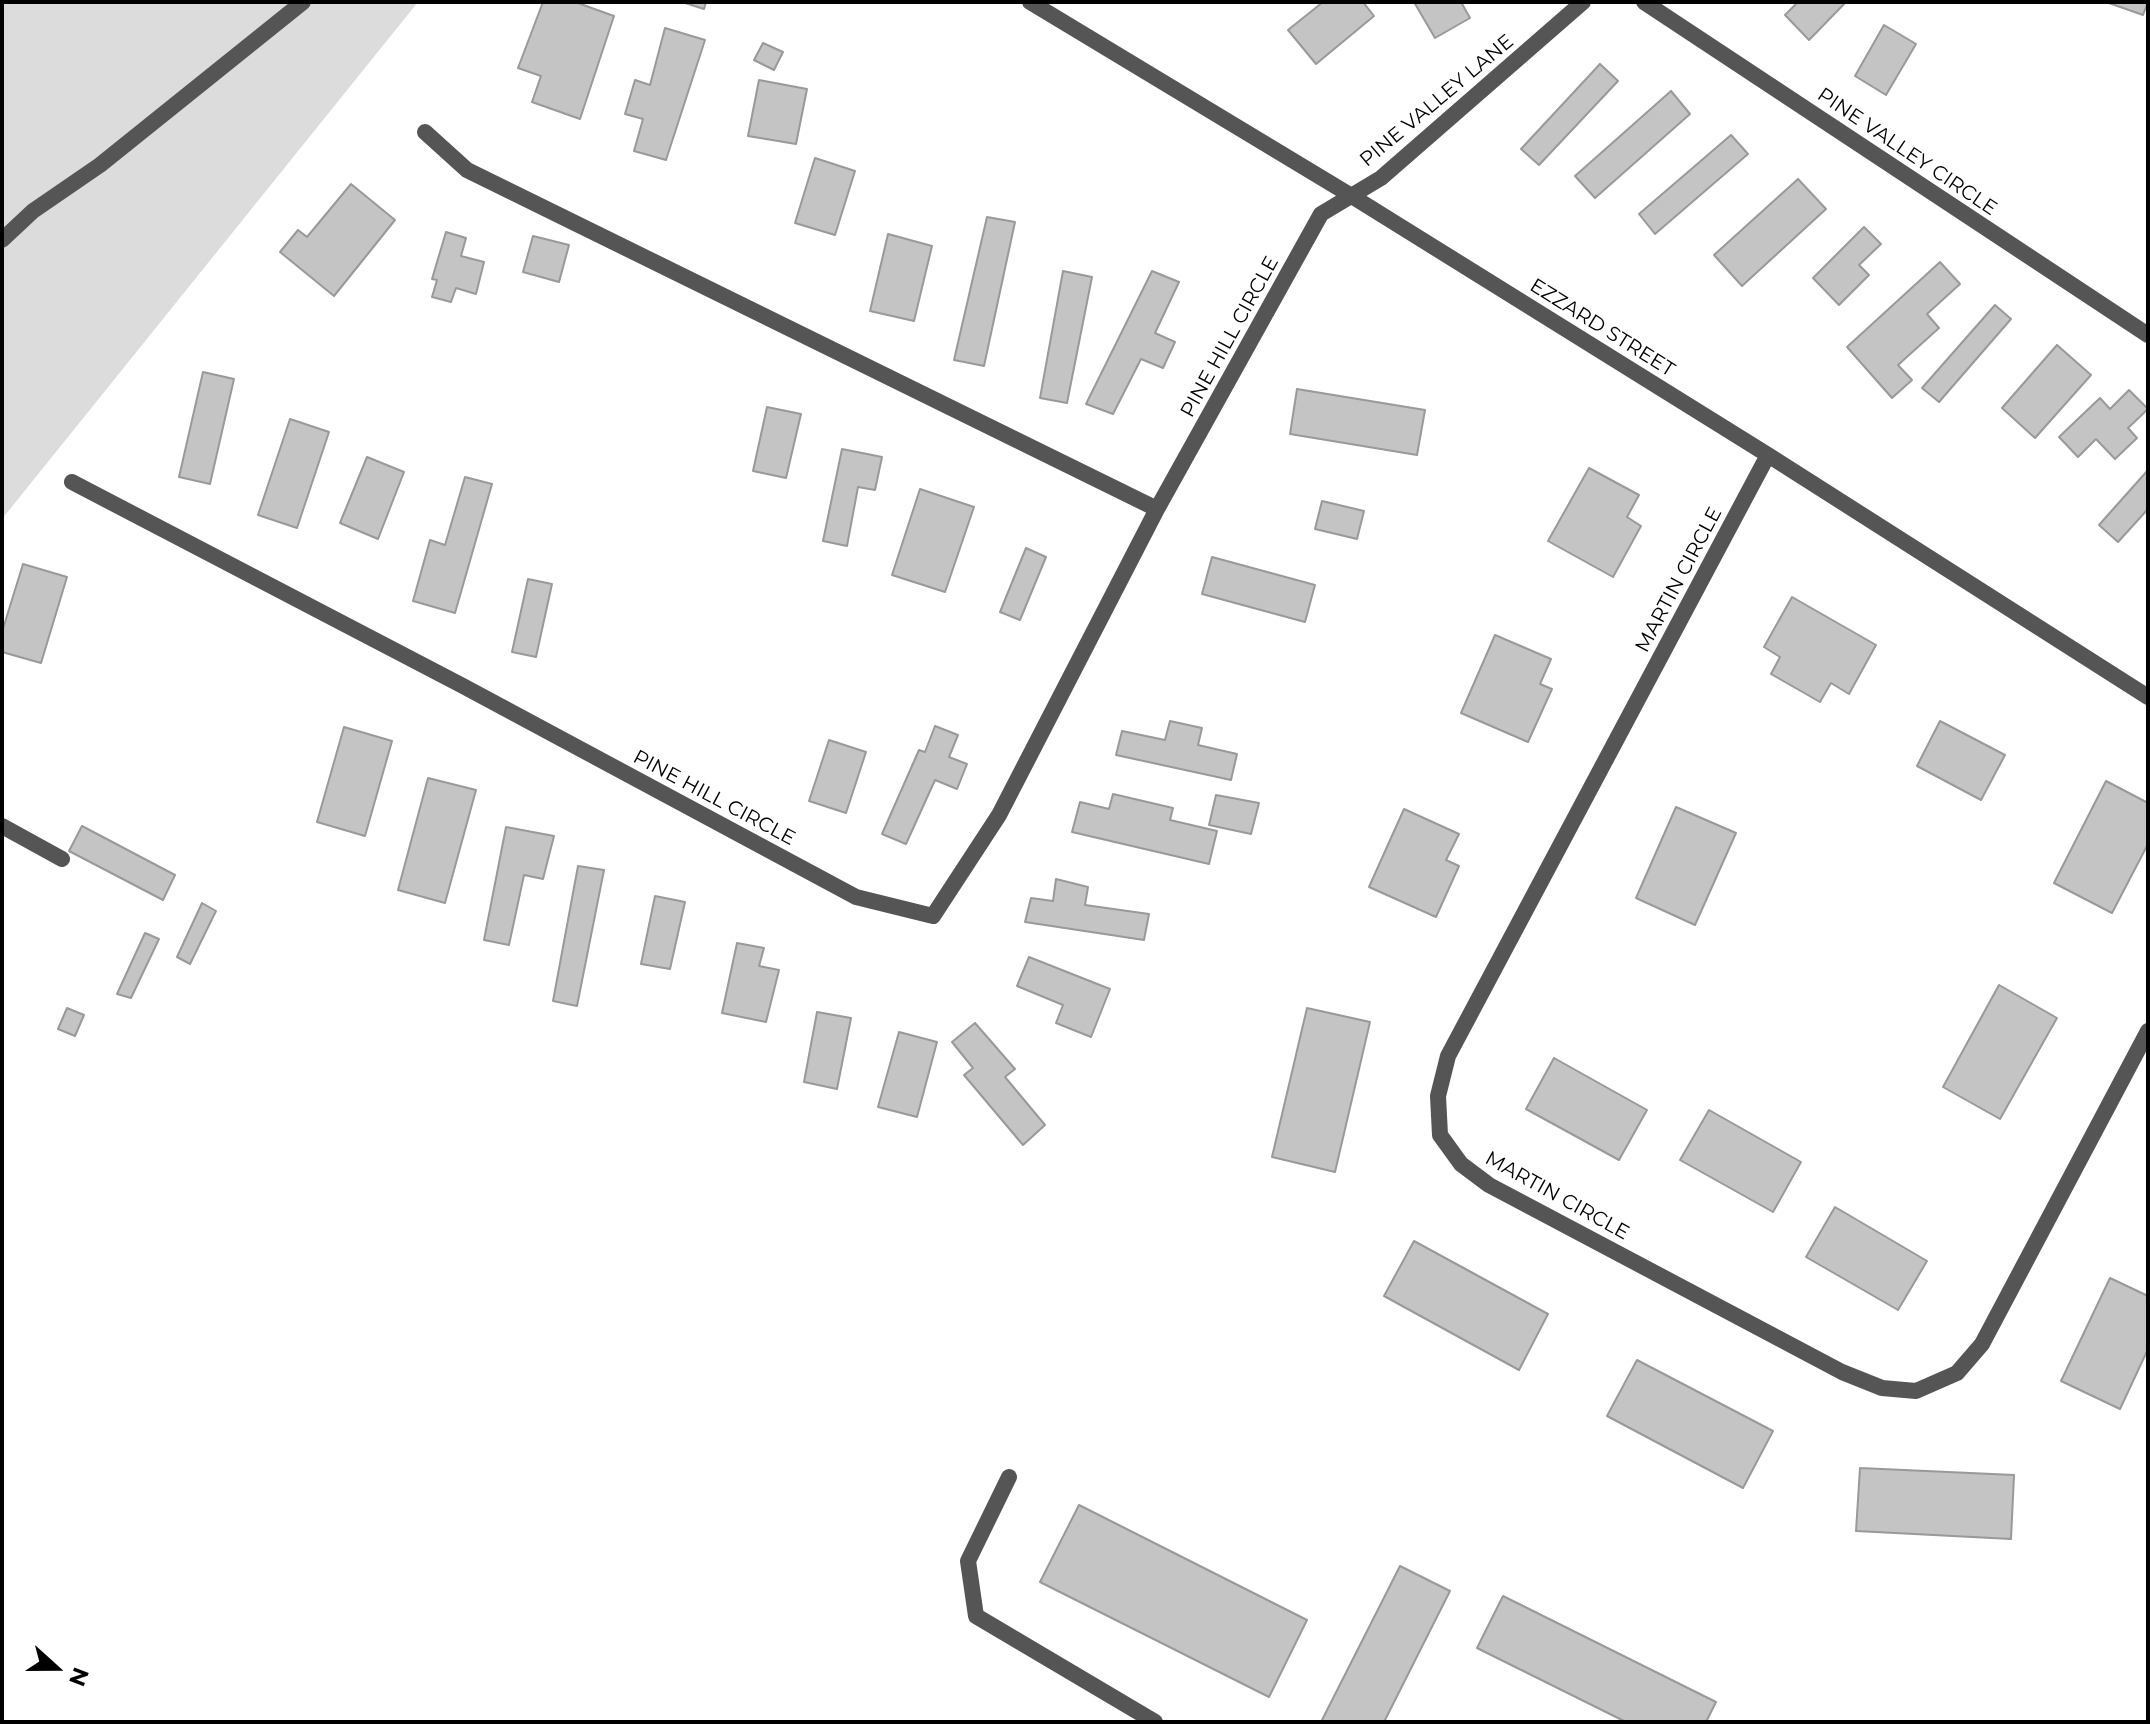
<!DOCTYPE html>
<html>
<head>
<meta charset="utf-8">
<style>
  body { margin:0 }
  #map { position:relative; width:2150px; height:1724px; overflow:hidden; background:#fff; font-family:Montserrat,sans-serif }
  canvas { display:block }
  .frame { position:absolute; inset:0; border:4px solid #000; pointer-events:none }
  .north { position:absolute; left:16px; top:1628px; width:80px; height:80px; -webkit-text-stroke:6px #fff; paint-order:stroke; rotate:111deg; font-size:22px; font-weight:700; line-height:32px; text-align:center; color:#000 }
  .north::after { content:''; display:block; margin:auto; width:28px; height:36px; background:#000; clip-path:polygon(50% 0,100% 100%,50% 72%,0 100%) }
</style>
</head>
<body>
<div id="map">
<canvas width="2150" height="1724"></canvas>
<div class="frame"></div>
<div class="north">N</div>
</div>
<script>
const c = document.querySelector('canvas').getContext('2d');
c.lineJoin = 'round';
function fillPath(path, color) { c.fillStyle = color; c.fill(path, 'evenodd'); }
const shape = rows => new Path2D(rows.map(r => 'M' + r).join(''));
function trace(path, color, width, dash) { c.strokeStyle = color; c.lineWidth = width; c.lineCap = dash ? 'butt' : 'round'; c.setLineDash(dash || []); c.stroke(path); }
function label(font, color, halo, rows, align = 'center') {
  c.font = font + ' Montserrat,sans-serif'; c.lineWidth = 6; c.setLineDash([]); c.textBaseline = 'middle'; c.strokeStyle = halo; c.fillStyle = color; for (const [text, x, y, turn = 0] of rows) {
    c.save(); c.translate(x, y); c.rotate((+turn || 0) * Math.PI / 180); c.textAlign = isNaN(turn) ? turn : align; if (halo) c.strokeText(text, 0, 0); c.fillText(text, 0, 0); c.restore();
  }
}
const green = shape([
  [2,2,418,2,2,519]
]);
const building = shape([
  [543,2,575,2,614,16,580,119,532,102,541,76,518,68,543,2],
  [682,2,706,2,704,9,682,2],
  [1323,2,1363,2,1374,16,1316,64,1288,30,1323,2],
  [1414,2,1461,2,1470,18,1435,38,1414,2],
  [1798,2,1846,2,1809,40,1785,15,1798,2],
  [2106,2,2148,2,2143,15,2106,2],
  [1884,25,1916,44,1886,95,1855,76,1884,25],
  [665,28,705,40,666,160,634,151,643,119,625,114,635,80,650,85,665,28],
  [763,43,783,52,774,70,754,60,763,43],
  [1600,64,1618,81,1539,165,1521,149,1600,64],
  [759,80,807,89,796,144,748,136,759,80],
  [1671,91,1690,114,1595,198,1575,176,1671,91],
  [1731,135,1748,154,1655,234,1639,214,1731,135],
  [815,158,855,171,835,235,795,223,815,158],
  [1798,179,1826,209,1742,286,1714,255,1798,179],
  [351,184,395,220,334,296,280,252,298,230,307,237,351,184],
  [987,217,1015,222,984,366,954,360,987,217],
  [1864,227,1881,244,1859,265,1869,275,1839,305,1813,278,1864,227],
  [446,232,466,238,461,256,484,262,476,294,456,288,451,302,432,297,437,280,432,279,446,232],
  [888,234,932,246,914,321,870,311,888,234],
  [533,236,569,245,559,282,523,272,533,236],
  [1940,262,1960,284,1927,314,1939,328,1898,365,1912,380,1892,398,1847,347,1940,262],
  [1063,271,1092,277,1067,403,1040,398,1063,271],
  [1152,271,1179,282,1155,333,1175,342,1163,368,1141,359,1113,414,1086,404,1152,271],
  [1995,305,2011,319,1939,402,1922,388,1995,305],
  [2057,345,2091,375,2035,438,2002,408,2057,345],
  [203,372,234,379,210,484,179,477,203,372],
  [1297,389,1425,410,1417,455,1290,434,1297,389],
  [2129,390,2148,409,2128,428,2137,438,2115,459,2096,439,2078,457,2059,437,2100,398,2110,409,2129,390],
  [767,407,801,414,786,478,753,471,767,407],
  [290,419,329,432,297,528,258,515,290,419],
  [842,449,882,457,875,490,858,487,847,546,823,541,842,449],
  [367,457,404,472,378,539,340,523,367,457],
  [1589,468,1639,495,1627,517,1641,526,1613,577,1548,541,1589,468],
  [2148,470,2148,509,2118,542,2099,525,2148,470],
  [465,477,492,484,455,613,413,601,430,540,445,545,465,477],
  [920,489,974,507,945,592,892,575,920,489],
  [1322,501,1364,511,1357,539,1315,529,1322,501],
  [1026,548,1046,557,1020,620,1000,612,1026,548],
  [1212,557,1315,585,1305,622,1202,594,1212,557],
  [23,564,67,577,41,663,2,652,2,632,23,564],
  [528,579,552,584,536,657,512,652,528,579],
  [1792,597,1876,645,1849,694,1831,683,1820,702,1771,674,1780,657,1764,647,1792,597],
  [1495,635,1551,659,1540,684,1552,689,1528,742,1461,713,1495,635],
  [1170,721,1202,728,1198,745,1237,754,1231,780,1116,755,1122,731,1165,740,1170,721],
  [1940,721,2005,755,1981,800,1917,766,1940,721],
  [935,726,958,735,949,757,967,764,957,789,935,780,906,844,882,834,919,750,925,752,935,726],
  [344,727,392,741,365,836,317,822,344,727],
  [829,740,866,752,846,813,809,801,829,740],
  [428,778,476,790,445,903,398,890,428,778],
  [2106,781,2148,803,2148,844,2112,913,2054,883,2106,781],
  [1113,794,1173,808,1170,820,1217,831,1209,864,1072,832,1080,802,1109,809,1113,794],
  [1216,795,1259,803,1251,834,1209,825,1216,795],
  [1676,807,1736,833,1695,925,1636,898,1676,807],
  [1404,809,1459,834,1446,860,1459,866,1436,917,1369,887,1404,809],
  [82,826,175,875,163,900,69,851,82,826],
  [506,827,554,836,543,879,524,875,509,945,484,940,506,827],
  [578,866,604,870,577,1006,553,1001,578,866],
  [1056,879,1088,887,1085,905,1149,914,1144,940,1025,922,1031,898,1053,901,1056,879],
  [655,896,685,902,670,969,641,964,655,896],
  [202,903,216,911,190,964,177,957,202,903],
  [145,933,159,939,131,998,117,994,145,933],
  [737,943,764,948,759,966,779,970,766,1022,722,1013,737,943],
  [1029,957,1110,989,1091,1037,1056,1023,1063,1005,1017,986,1029,957],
  [1999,985,2057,1018,2000,1119,1943,1087,1999,985],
  [67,1008,84,1015,75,1036,58,1029,67,1008],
  [1307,1008,1370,1022,1335,1172,1272,1157,1307,1008],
  [817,1012,851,1018,837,1089,804,1082,817,1012],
  [975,1023,1015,1069,1005,1077,1045,1125,1023,1145,964,1075,973,1068,952,1042,975,1023],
  [899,1032,937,1042,917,1117,878,1107,899,1032],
  [1554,1058,1647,1110,1619,1160,1526,1109,1554,1058],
  [1709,1110,1801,1162,1773,1212,1680,1160,1709,1110],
  [1835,1207,1927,1261,1898,1310,1806,1257,1835,1207],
  [1414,1241,1548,1314,1519,1370,1384,1296,1414,1241],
  [2110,1278,2148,1296,2148,1349,2120,1409,2061,1381,2110,1278],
  [1637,1360,1773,1431,1743,1488,1607,1416,1637,1360],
  [1860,1468,2014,1475,2011,1539,1856,1531,1860,1468],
  [1079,1505,1307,1620,1269,1697,1040,1582,1079,1505],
  [1400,1566,1450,1591,1384,1722,1321,1722,1400,1566],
  [1503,1596,1716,1702,1706,1722,1626,1722,1477,1648,1503,1596]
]);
const lane = shape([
  [2,240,33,211,100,165,303,2],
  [2,826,62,859]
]);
const street = shape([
  [1030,2,1350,195,1768,455,2148,697],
  [1644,2,2148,335],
  [1768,455,1448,1056,1438,1096,1440,1135,1461,1164,1489,1185,1842,1372,1882,1388,1916,1391,1957,1373,1982,1344,2148,1031],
  [72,482,463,686,856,897,933,916,999,815,1157,509,467,170,425,132],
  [1157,509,1321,214,1381,178,1583,2],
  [1009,1477,968,1561,976,1616,1155,1722]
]);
const streetNames = [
  ["PINE VALLEY LANE",1437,101,-40],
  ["PINE VALLEY CIRCLE",1907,152,34],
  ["EZZARD STREET",1602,328,32],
  ["PINE HILL CIRCLE",1230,337,-61],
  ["MARTIN CIRCLE",1679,580,-62],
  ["PINE HILL CIRCLE",714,798,28],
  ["MARTIN CIRCLE",1557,1196,29]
];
fillPath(green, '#dcdcdc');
fillPath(building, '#c4c4c4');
trace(building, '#999', 2);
trace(lane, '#555', 16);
trace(street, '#555', 16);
label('20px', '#000', '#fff', streetNames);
</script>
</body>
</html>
